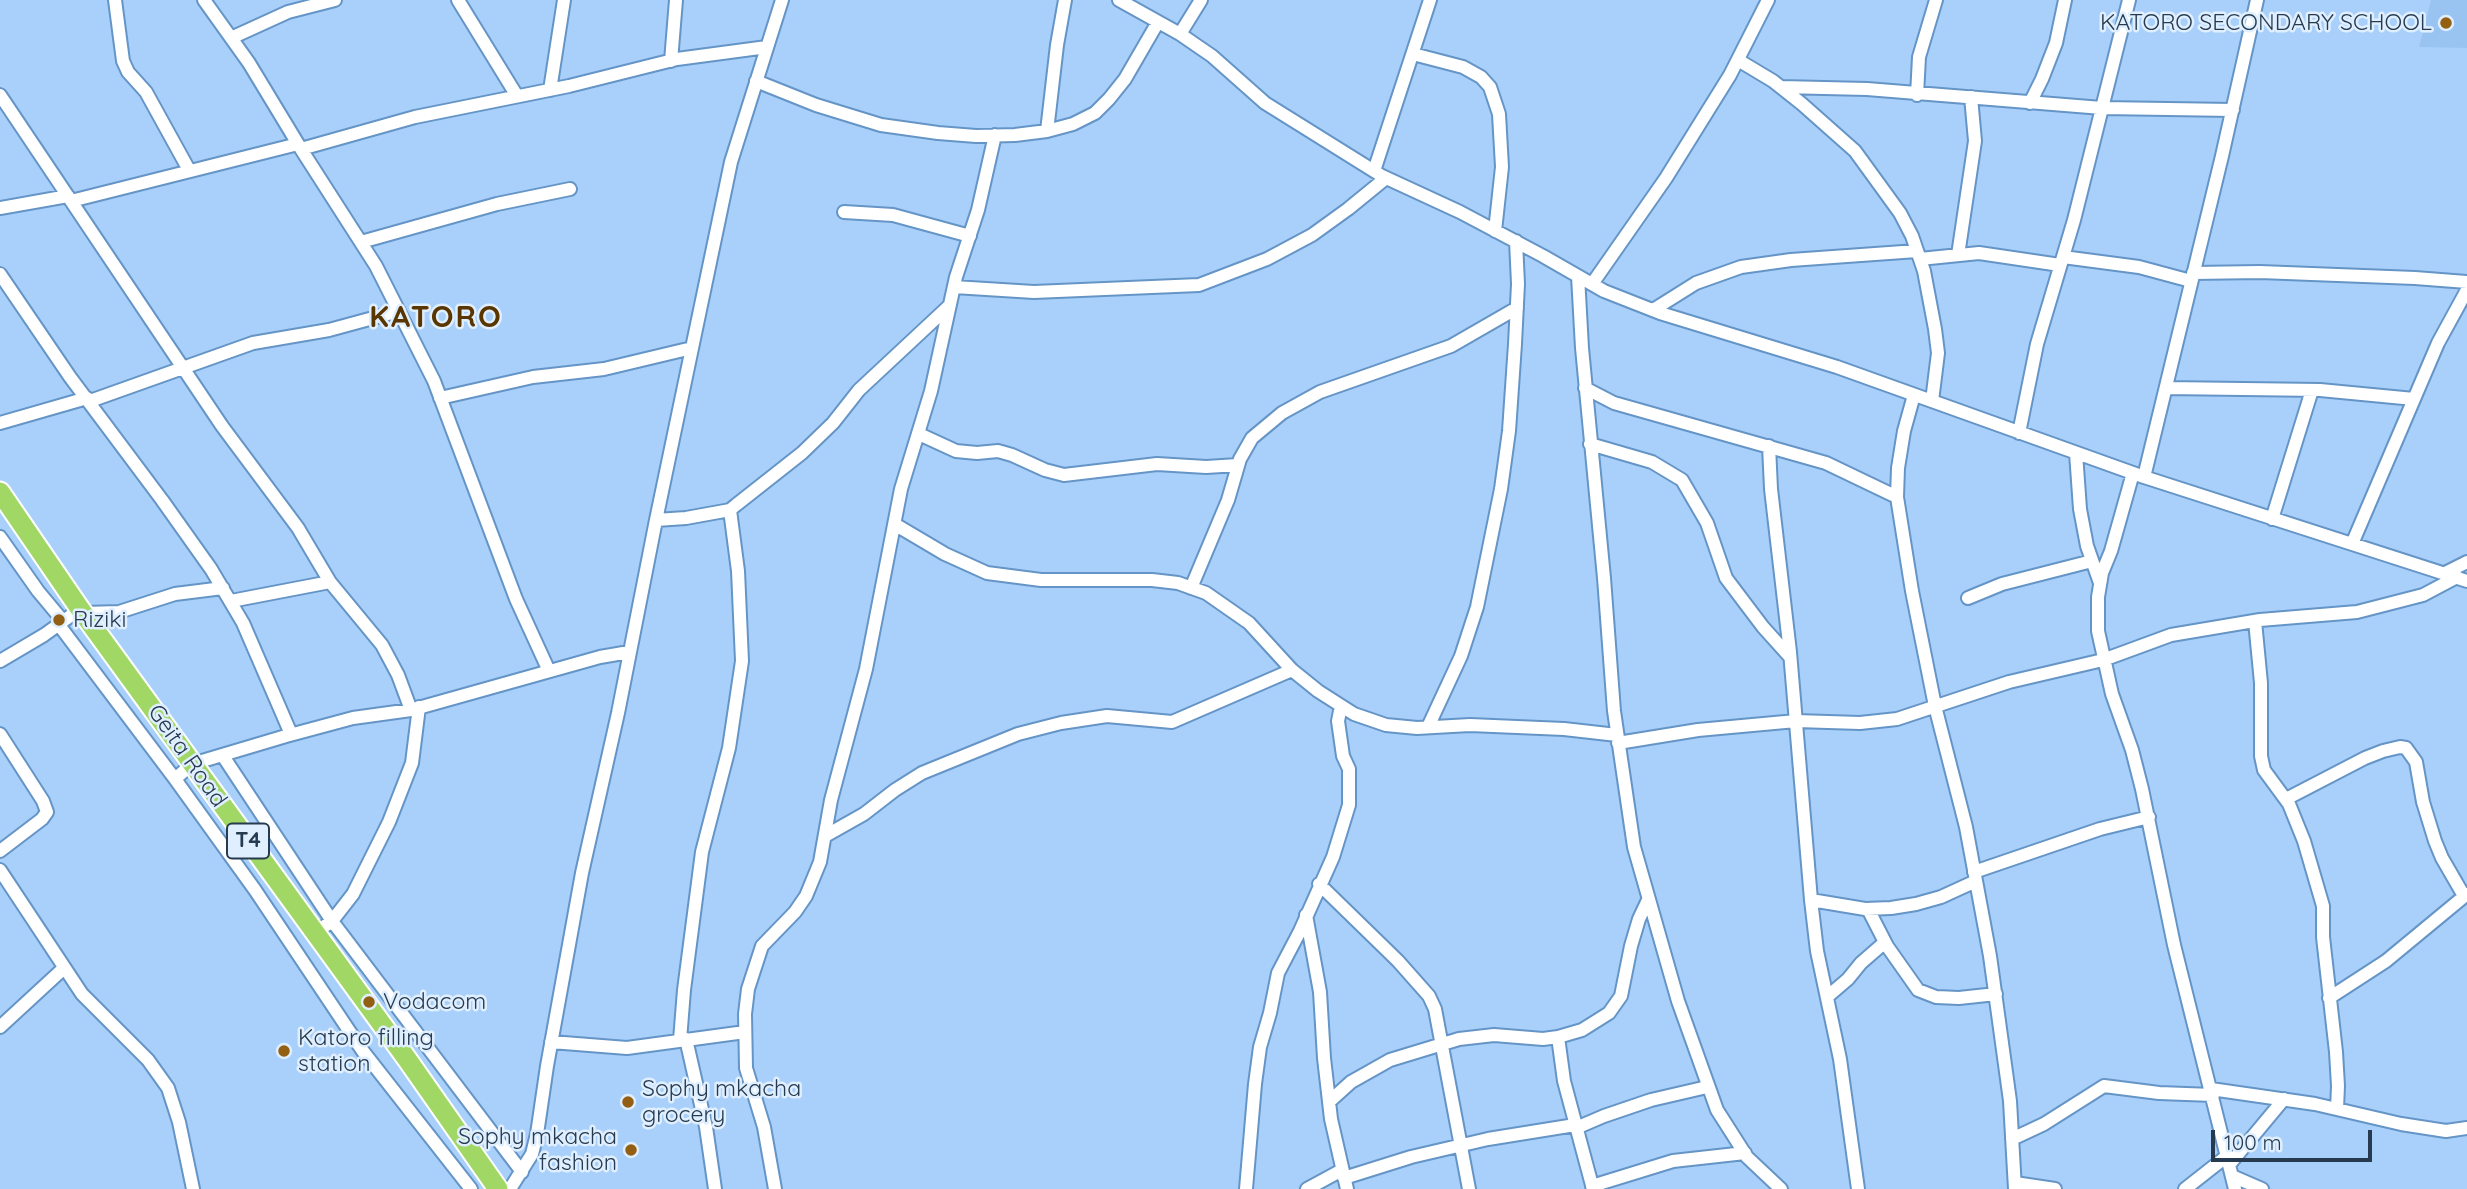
<!DOCTYPE html>
<html>
<head>
<meta charset="utf-8">
<style>
  body { margin:0 }
  #map { position:relative; width:2467px; height:1189px; overflow:hidden; background:#a9d0fa; font-family:Quicksand,sans-serif }
  canvas { display:block }
  .scale { position:absolute; left:2211px; top:1130px; width:161px; height:32px; box-sizing:border-box; border:4px solid #263b50; border-top:0; padding-left:9px; font-size:21px; line-height:24px; white-space:nowrap; color:#263b50; -webkit-text-stroke:5px #e0efff; paint-order:stroke }
</style>
</head>
<body>
<div id="map">
<canvas width="2467" height="1189"></canvas>
<div class="scale">100 m</div>
</div>
<script>
const c = document.querySelector('canvas').getContext('2d');
c.lineJoin = 'round';
function fillPath(path, color) { c.fillStyle = color; c.fill(path, 'evenodd'); }
const shape = rows => new Path2D(rows.map(r => 'M' + r).join(''));
function trace(path, color, width, dash) { c.strokeStyle = color; c.lineWidth = width; c.lineCap = dash ? 'butt' : 'round'; c.setLineDash(dash || []); c.stroke(path); }
function label(font, color, halo, rows, align = 'center') {
  c.font = font + ' Quicksand,sans-serif'; c.lineWidth = 5; c.setLineDash([]); c.textBaseline = 'middle'; c.strokeStyle = halo; c.fillStyle = color; for (const [text, x, y, turn = 0] of rows) {
    c.save(); c.translate(x, y); c.rotate((+turn || 0) * Math.PI / 180); c.textAlign = isNaN(turn) ? turn : align; if (halo) c.strokeText(text, 0, 0); c.fillText(text, 0, 0); c.restore();
  }
}
const built = shape([
  [2431,0,2467,0,2467,48,2419,47]
]);
const minor = shape([
  [115,0,123,61,128,72,146,92,189,170],
  [204,0,249,63,301,149,376,266,434,381,516,599,549,671],
  [458,0,517,96],
  [1119,0,1180,34,1212,56,1265,103,1382,176,1460,212,1543,256,1604,291,1660,313,1837,367,2144,477,2467,581],
  [1180,34,1201,0],
  [231,38,288,12,335,0],
  [1413,54,1463,67,1481,77,1490,87,1499,114,1502,167,1495,231],
  [1738,60,1773,81,1802,104,1855,151,1900,213,1912,236,1924,271,1935,329,1938,353,1932,401],
  [671,61,676,0],
  [756,81,816,105,881,125,938,133,976,136,1015,135,1047,131,1073,124,1095,113,1109,99,1125,79,1158,22],
  [1781,87,1867,89,2102,108,2233,110],
  [550,90,564,0],
  [0,95,222,426,298,528,330,582,382,645,398,675,411,710],
  [1917,95,1919,57,1936,0],
  [2030,103,2042,79,2056,43,2065,0],
  [1047,131,1057,45,1065,0],
  [301,149,415,117,569,86,677,59,767,47],
  [1374,171,1430,0],
  [71,201,298,144],
  [0,208,68,196],
  [844,212,893,215,970,236],
  [361,242,497,204,570,189],
  [1958,255,1975,141,1971,97],
  [2063,257,2139,267,2191,281],
  [1920,259,1979,253,2060,265],
  [2193,273,2260,272,2415,278,2467,282],
  [0,274,70,377,162,500,211,569,243,623,291,734],
  [1578,276,1582,348,1604,578,1614,711,1634,847,1678,1001,1717,1110,1747,1157,1781,1189],
  [1592,284,1666,178,1730,75,1768,0],
  [954,287,1034,292,1199,285,1267,259,1312,235,1348,209,1386,178],
  [1653,310,1696,283,1741,267,1791,260,1917,251],
  [1585,388,1614,403,1826,463,1897,497],
  [2166,388,2320,390,2414,399],
  [1914,395,1904,431,1898,468,1897,497,1912,591,1935,706,1966,827,1990,956,2010,1101,2015,1189],
  [440,398,533,377,604,369,692,348],
  [90,401,253,343,329,330,399,311],
  [0,423,87,398],
  [2019,433,2037,344,2074,220,2129,0],
  [919,434,956,451,977,453,998,451,1012,455,1045,470,1064,475,1157,464,1206,467,1238,465],
  [1590,444,1652,462,1682,480,1707,523,1726,578,1763,627,1790,657],
  [1769,446,1771,489,1790,652,1811,900,1817,951,1840,1059,1858,1189],
  [2076,453,2080,509,2087,546,2100,583],
  [2133,473,2111,551,2102,573,2098,597,2098,631,2112,694,2132,750,2142,789,2174,945,2235,1189],
  [2144,477,2222,156,2257,0],
  [2272,519,2312,390],
  [656,520,686,518,730,510,736,505,802,453,833,423,859,390,948,307],
  [896,525,945,554,987,573,1041,580,1152,580,1178,583,1206,593,1249,623,1292,670,1318,691,1354,714,1386,725,1417,728,1470,725,1564,729,1617,735],
  [0,537,38,591,63,621],
  [2352,544,2438,343,2467,290],
  [2445,573,2467,562],
  [1191,588,1228,500,1240,459,1252,438,1282,413,1320,392,1451,346,1517,308],
  [1968,598,2002,584,2092,561],
  [231,601,330,582],
  [84,613,119,612,175,594,223,588],
  [2255,621,2261,683,2261,756,2264,770,2289,804,2304,841,2323,906,2323,937,2336,1052,2338,1086,2337,1109],
  [59,625,175,779,255,890,362,1050,471,1189],
  [0,661,44,635,80,609],
  [1428,727,1461,656,1477,607,1501,489,1509,431,1515,344,1518,284,1516,241],
  [0,734,43,801,47,812,42,819,0,851],
  [1618,743,1698,730,1796,721,1860,723,1897,719,2009,682,2103,660,2171,635,2260,620,2357,612,2423,595,2457,577],
  [223,756,332,921,522,1172],
  [175,779,192,764,286,736,353,718,411,710,600,657,629,652],
  [2286,799,2365,758,2383,751,2400,747,2406,748,2416,762,2423,802,2435,841,2442,858,2464,896],
  [825,836,864,814,895,790,922,773,1018,734,1061,723,1107,716,1172,722,1292,670],
  [0,870,82,994,148,1060,168,1088,179,1122,193,1189],
  [1974,872,2100,829,2149,817],
  [1319,884,1398,961,1429,996,1435,1009,1469,1189],
  [1811,900,1865,909,1891,908,1916,904,1941,897,1976,881],
  [1868,909,1887,946,1918,990,1936,997,1959,998,1996,994],
  [1306,915,1320,992,1324,1058,1331,1119,1347,1189],
  [315,933,332,921,353,894,389,822,412,763,419,707],
  [1827,997,1848,979,1861,963,1884,943],
  [2329,998,2386,961,2467,894],
  [0,1027,64,968],
  [1558,1037,1564,1081,1593,1189],
  [686,1039,706,1127,715,1189],
  [680,1040,684,990,702,852,729,748,742,661,738,571,730,510],
  [551,1042,627,1048,745,1032],
  [2211,1089,2315,1104,2401,1124,2446,1131,2467,1128],
  [1330,1101,1351,1082,1390,1060,1459,1039,1494,1035,1543,1039,1558,1037,1582,1030,1609,1013,1621,996,1631,946,1639,919,1648,900],
  [1576,1128,1604,1116,1651,1100,1707,1087],
  [2012,1139,2044,1124,2104,1086,2159,1093,2213,1095],
  [2229,1165,2284,1099],
  [2232,1176,2262,1189],
  [1344,1178,1411,1157,1488,1139,1575,1125],
  [2015,1183,2055,1189],
  [1592,1186,1673,1161,1745,1153],
  [510,1189,532,1154,537,1134,547,1066,582,873,618,713,656,520,731,162,782,0],
  [775,1189,764,1127,746,1068,745,1014,748,989,762,946,795,912,806,896,820,862,831,800,866,669,901,489,931,391,956,277,978,210,995,135],
  [1246,1189,1255,1084,1260,1047,1270,1013,1278,973,1300,931,1333,857,1349,805,1349,769,1343,756,1338,721,1341,706],
  [1307,1189,1342,1170],
  [2185,1189,2227,1156]
]);
const highway = shape([
  [0,492,80,609,407,1059,498,1189]
]);
const markers = [
  [2446,23,7,"#935f12"],
  [59,620,7,"#935f12"],
  [369,1002,7,"#935f12"],
  [284,1051,7,"#935f12"],
  [628,1102,7,"#935f12"],
  [631,1150,7,"#935f12"]
];
const shields = [
  [248,841,42]
];
const shieldNames = [
  ["T4",248,841]
];
const poiNames = [
  ["KATORO SECONDARY SCHOOL",2432,23,"right"],
  ["Riziki",73,620],
  ["Vodacom",383,1002],
  ["Katoro filling",298,1038],
  ["station",298,1064],
  ["Sophy mkacha",642,1089],
  ["grocery",642,1115],
  ["Sophy mkacha",617,1137,"right"],
  ["fashion",617,1163,"right"]
];
const streetNames = [
  ["Geita Road",187,756,55]
];
const districtNames = [
  ["KATORO",436,318]
];
fillPath(built, '#99c4f2');
trace(minor, '#6595c6', 16);
trace(highway, '#fff', 23);
trace(minor, '#fff', 12);
trace(highway, '#a1d865', 19);
for (const [x, y, r, color] of markers) { const dot = new Path2D(); dot.arc(x, y, r, 0, 2 * Math.PI); c.fillStyle = color; c.fill(dot); trace(dot, '#e0efff', 2.5); }
for (const [x, y, w] of shields) { const box = new Path2D(); box.roundRect(x - w / 2, y - 17.5, w, 35, 5); c.fillStyle = '#e0efff'; c.fill(box); trace(box, '#263b50', 2); }
label('bold 21px', '#263b50', null, shieldNames);
label('23px', '#263b50', '#e0efff', poiNames, 'left');
label('23px', '#263b50', '#e0efff', streetNames);
c.letterSpacing = '2px';
label('bold 30px', '#593600', '#e0efff', districtNames);
c.letterSpacing = '0px';
</script>
</body>
</html>
